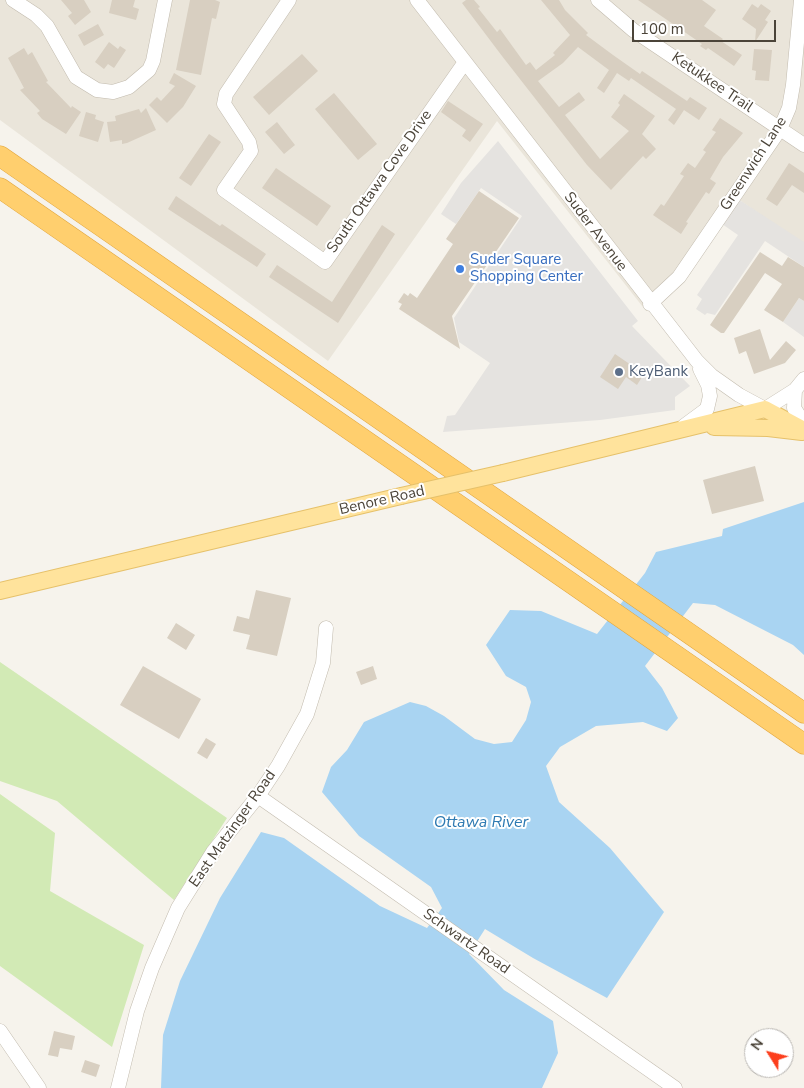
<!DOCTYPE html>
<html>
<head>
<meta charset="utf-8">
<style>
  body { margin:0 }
  #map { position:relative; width:804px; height:1088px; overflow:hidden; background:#f6f3ec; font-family:"Nunito Sans",sans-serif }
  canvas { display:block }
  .north { position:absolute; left:744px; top:1028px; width:50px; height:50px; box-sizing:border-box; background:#fff; border:1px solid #b7b4b0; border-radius:50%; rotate:306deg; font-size:14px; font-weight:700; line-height:20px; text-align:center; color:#4b4439 }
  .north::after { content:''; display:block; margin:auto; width:18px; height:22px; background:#fc3f1d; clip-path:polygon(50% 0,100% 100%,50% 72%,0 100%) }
  .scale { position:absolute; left:632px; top:20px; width:144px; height:22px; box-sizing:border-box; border:2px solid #4b4439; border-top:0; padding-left:6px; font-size:15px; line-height:18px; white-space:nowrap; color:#4b4439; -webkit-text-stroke:4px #fff; paint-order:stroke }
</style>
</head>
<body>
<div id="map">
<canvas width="804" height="1088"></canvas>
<div class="north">N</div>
<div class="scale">100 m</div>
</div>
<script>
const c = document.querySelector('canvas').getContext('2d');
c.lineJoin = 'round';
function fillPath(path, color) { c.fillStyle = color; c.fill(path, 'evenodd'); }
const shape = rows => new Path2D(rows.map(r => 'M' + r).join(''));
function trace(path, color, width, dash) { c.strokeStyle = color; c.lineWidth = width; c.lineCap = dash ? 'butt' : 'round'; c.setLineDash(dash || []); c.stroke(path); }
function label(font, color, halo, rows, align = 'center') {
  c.font = font + ' "Nunito Sans",sans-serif'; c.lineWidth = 4; c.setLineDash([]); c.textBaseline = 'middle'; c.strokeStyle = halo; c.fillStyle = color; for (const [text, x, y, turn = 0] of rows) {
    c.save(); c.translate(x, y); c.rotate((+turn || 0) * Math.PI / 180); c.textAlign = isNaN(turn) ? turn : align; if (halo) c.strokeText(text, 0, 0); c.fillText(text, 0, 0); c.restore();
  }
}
const residential = shape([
  [0,0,804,0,804,245,738,199,683,280,646,311,497,121,328,361,0,120]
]);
const green = shape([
  [0,662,227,818,174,900,57,801,0,781],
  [0,794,55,833,50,891,144,945,112,1047,0,966]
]);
const parking = shape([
  [498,141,638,321,632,326,690,386,675,397,675,410,600,420,443,432,447,416,455,415,490,363,459,342,454,318,522,216,481,188,456,224,441,214,461,183],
  [738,199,804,242,804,267,765,241,715,315,707,313,705,315,696,309,702,299,697,295,738,235,722,224],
  [799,298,804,301,804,337,783,322]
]);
const water = shape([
  [804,502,804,655,793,645,715,605,693,603,645,666,662,688,678,718,667,731,643,722,596,726,560,747,546,766,559,802,610,848,664,912,607,998,533,958,485,929,469,954,504,990,553,1021,558,1053,542,1088,161,1088,163,1035,180,981,220,898,261,832,284,838,380,906,427,928,442,908,431,887,359,836,322,792,331,767,347,750,364,722,410,702,426,706,444,716,475,739,494,744,512,742,526,720,531,702,526,687,506,676,486,645,510,610,541,611,597,634,645,573,656,552,722,536,723,529]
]);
const building = shape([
  [61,0,84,0,91,12,75,25,68,16,72,13],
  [112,0,135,0,133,7,139,9,136,20,109,13],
  [190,0,215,0,220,2,216,19,212,18,201,75,176,70],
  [466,0,474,0,480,7,478,8,497,32,500,29,526,65,530,62,536,70,555,55,553,53,570,35,541,0,559,0,565,10,588,33,586,35,613,55,640,74,642,71,687,101,690,97,707,108,699,120,684,110,674,125,668,120,676,109,631,78,629,81,617,73,604,93,597,88,609,70,578,47,563,63,538,81,559,107,579,92,585,100,565,115,600,159,629,131,611,117,620,105,618,103,624,94,655,116,642,134,656,149,646,159,643,156,611,190,587,165,502,56,462,3],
  [638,0,702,0,716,10,704,26,723,39,721,41,742,55,734,66,708,48,706,50,700,46,702,44],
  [752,4,758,8,761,4,771,11,765,20,768,22,755,42,756,29,742,19],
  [98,24,104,35,84,46,78,35],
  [109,42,118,49,120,46,126,50,114,68,108,64,104,69,95,62],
  [24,48,28,55,32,52,48,81,46,82,71,108,72,106,81,112,66,134,42,119,37,113,40,111,20,90,24,88,8,58],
  [754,49,772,50,769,81,755,80,756,71,752,70],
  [302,54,318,71,269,115,253,97],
  [174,73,196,86,183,107,167,123,149,105,157,97,161,101,175,86,169,83],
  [334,93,377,144,358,160,315,109],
  [448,101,483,124,470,142,462,136,466,130,441,112],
  [146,108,156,130,127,143,122,144,122,140,110,142,107,122,116,121,115,116,139,109,141,113],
  [86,112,96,115,95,119,104,122,98,142,79,136],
  [720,118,743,133,723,157,710,179,716,183,709,194,706,192,686,222,688,223,681,234,653,215,661,204,664,206,684,176,680,174,688,163,695,168,706,152,703,150,716,132,712,130],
  [277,122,295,145,284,154,265,132],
  [209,134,221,142,191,186,179,178],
  [789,163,804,173,804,193,792,185,777,206,766,199],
  [276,168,331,206,317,226,262,188],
  [479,191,519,218,452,316,460,349,399,309,402,304,398,302,404,293,408,296,410,293,417,298,453,244,446,239],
  [176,196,220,226,222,224,266,254,257,267,168,209],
  [382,225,395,234,338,323,269,277,277,265,332,302],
  [760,252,782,266,788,257,804,267,804,301,799,298,783,322,764,310,782,284,765,273,724,333,721,333,710,325],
  [760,329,770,360,786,341,796,350,785,363,754,374,746,351,739,354,734,338],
  [615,354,634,367,631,370,642,377,637,385,626,377,618,389,600,377],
  [755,466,764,501,712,514,703,480],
  [256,590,291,598,277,656,246,649,250,635,233,631,237,616,249,619],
  [176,623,195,635,186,650,167,638],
  [143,666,201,699,179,739,120,705],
  [373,666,377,679,361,685,356,672],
  [206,738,216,744,207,759,197,753],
  [54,1031,75,1036,72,1050,60,1048,58,1057,48,1055],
  [85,1060,100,1065,96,1077,81,1072]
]);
const minor = shape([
  [13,0,36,15,47,26,76,77,97,90,113,92,129,87,149,70,153,61,165,0],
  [289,0,226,94,224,104,249,142,251,151,224,190,325,262,465,62],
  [417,0,697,361,712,376,739,395,765,409,795,390,804,379],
  [598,0,633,30,804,145],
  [650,304,679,277,780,129,789,108,793,85,801,0],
  [795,390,794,408,804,423],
  [684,426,707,409,710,396,708,385,700,369],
  [258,796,675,1088],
  [0,1031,39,1088],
  [118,1088,137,1011,152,968,178,908,213,852,258,796,278,766,307,714,323,663,326,628]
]);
const major = shape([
  [714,427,768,428,802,432],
  [503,473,765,409,804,430],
  [0,591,401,496]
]);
const highway = shape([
  [0,156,804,713],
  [0,188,804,744]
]);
const majorBridge = shape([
  [401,496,503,473]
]);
const markers = [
  [460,269,5,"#3f7fe0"],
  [619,372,5,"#5c6f8a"]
];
const streetNames = [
  ["Ketukkee Trail",712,83,34],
  ["Greenwich Lane",754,164,-57],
  ["South Ottawa Cove Drive",380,182,-55],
  ["Suder Avenue",595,232,53],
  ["Benore Road",382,501,-13],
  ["East Matzinger Road",233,829,-55],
  ["Schwartz Road",466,942,35]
];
const shopNames = [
  ["Suder Square",470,260],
  ["Shopping Center",470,277]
];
const serviceNames = [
  ["KeyBank",629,372]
];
const waterNames = [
  ["Ottawa River",481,823]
];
fillPath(residential, '#eae5da');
fillPath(green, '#d2eab5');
fillPath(parking, '#e5e3e0');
fillPath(water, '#a9d4f2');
fillPath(building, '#d8cfc1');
trace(minor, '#c2bbae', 15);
trace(major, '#e6c16a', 18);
trace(highway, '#e0a43c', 21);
trace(minor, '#fff', 14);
trace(major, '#ffe39c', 16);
trace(highway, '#ffcf6e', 20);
trace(majorBridge, '#e6c16a', 18, []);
trace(majorBridge, '#ffe39c', 16);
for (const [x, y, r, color] of markers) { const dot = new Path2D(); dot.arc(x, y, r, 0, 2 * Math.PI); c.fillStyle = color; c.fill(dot); trace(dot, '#fff', 2); }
label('15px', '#4b4439', '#fff', streetNames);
label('15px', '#366cbe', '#fff', shopNames, 'left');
label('15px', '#4e5e75', '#fff', serviceNames, 'left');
label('italic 16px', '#2e7ab2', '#fff', waterNames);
</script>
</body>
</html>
